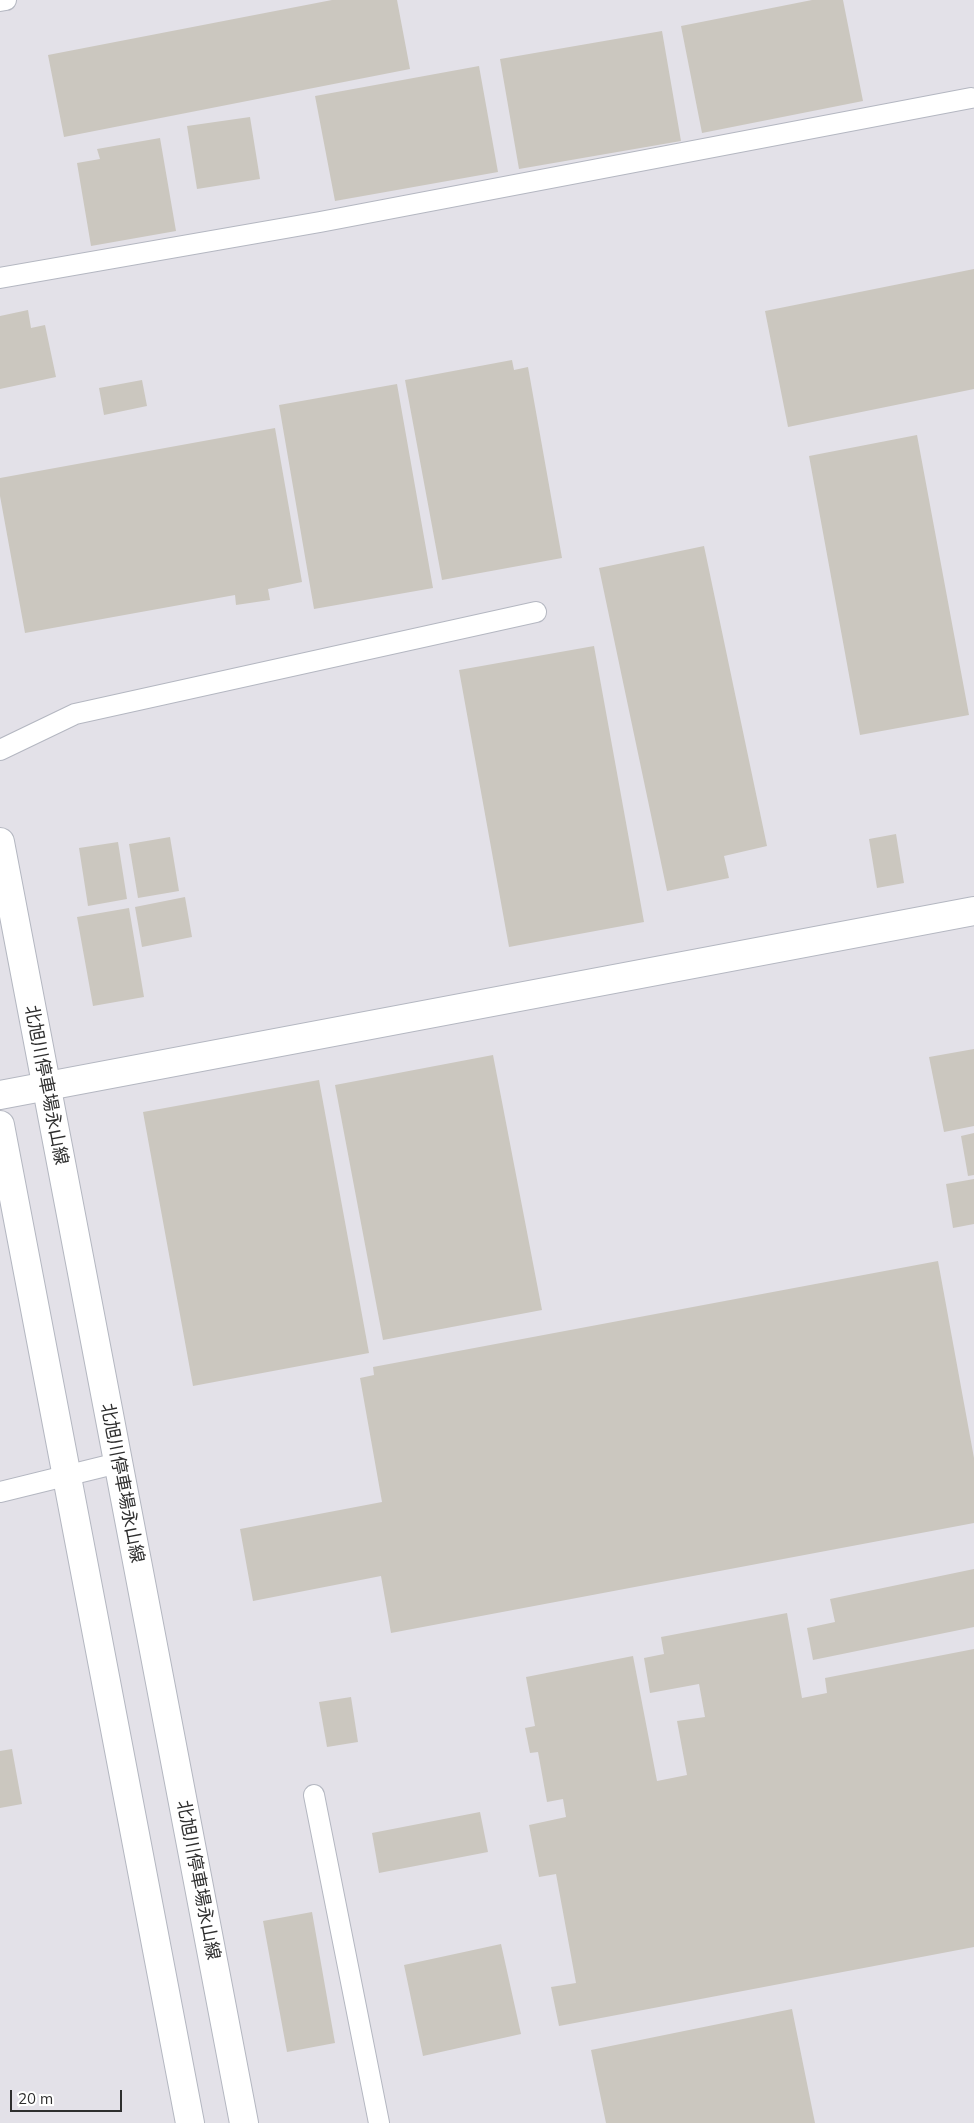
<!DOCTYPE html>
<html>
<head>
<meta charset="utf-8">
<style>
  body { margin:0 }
  #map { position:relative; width:974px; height:2123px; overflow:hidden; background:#efe9e1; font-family:Mulish,sans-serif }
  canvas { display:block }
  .scale { position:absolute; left:10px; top:2090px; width:112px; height:22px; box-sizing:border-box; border:2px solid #2e2e2e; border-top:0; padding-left:6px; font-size:15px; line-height:18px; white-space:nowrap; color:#2e2e2e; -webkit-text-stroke:4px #fff; paint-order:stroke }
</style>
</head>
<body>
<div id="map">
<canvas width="974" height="2123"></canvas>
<div class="scale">20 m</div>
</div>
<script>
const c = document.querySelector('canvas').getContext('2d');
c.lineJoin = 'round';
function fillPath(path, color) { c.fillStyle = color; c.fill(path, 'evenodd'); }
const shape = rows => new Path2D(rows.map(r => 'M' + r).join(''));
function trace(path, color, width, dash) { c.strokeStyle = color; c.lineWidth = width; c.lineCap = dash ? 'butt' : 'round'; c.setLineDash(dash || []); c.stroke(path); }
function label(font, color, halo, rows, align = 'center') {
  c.font = font + ' Mulish,"Noto Sans JP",sans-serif'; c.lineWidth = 5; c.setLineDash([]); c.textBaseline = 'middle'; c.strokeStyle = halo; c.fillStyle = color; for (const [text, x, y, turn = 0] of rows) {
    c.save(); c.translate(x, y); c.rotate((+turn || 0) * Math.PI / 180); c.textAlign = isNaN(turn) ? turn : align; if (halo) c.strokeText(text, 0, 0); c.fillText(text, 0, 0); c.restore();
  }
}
const industrial = shape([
  [0,0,974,0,974,2123,0,2123]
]);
const building = shape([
  [332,0,397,0,410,69,64,137,48,55],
  [812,0,843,0,863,101,702,133,681,26],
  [662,31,681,141,519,169,500,59],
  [479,66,498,172,335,201,315,96],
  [250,117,260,179,197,189,187,126],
  [160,138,176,231,91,246,77,163,100,159,97,149],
  [974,269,974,389,788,427,765,311],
  [28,310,31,328,45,325,56,377,0,389,0,316],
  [512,360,514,370,528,367,562,558,442,580,405,380],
  [142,380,147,406,104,415,99,388],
  [397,384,433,588,314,609,279,405],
  [275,428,302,582,268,589,270,600,236,605,235,595,25,633,0,496,0,478],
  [917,435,969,715,860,735,809,456],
  [704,546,767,846,724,856,729,878,667,891,599,568],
  [594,646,644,922,509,947,459,670],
  [896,834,904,883,877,888,869,839],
  [170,837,179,891,138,898,129,844],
  [118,842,127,899,88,906,79,848],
  [185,897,192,937,142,947,135,907],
  [129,908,144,997,93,1006,77,917],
  [974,1049,974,1126,944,1132,929,1057],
  [493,1055,542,1310,383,1340,335,1085],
  [319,1080,369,1353,193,1386,143,1112],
  [974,1133,974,1175,968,1176,961,1136],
  [974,1179,974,1224,953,1228,946,1184],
  [938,1261,974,1458,974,1523,391,1633,381,1576,253,1601,240,1529,382,1502,360,1378,374,1375,373,1367],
  [974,1569,974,1627,813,1660,807,1628,835,1622,830,1599],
  [787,1613,802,1698,827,1693,825,1678,974,1649,974,1947,559,2026,551,1987,576,1983,556,1874,539,1877,529,1825,566,1817,563,1799,547,1802,538,1752,530,1753,525,1728,535,1726,526,1677,633,1656,657,1781,687,1775,677,1721,705,1717,699,1684,650,1693,644,1658,664,1654,661,1637],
  [351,1697,358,1742,327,1747,319,1702],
  [12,1749,22,1804,0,1808,0,1751],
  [480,1812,488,1852,379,1873,372,1833],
  [312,1912,335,2043,287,2052,263,1921],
  [501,1944,521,2034,423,2056,404,1965],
  [792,2009,815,2123,606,2123,591,2050]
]);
const service = shape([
  [0,1,6,0],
  [0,278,320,222,971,98],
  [0,750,75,714,536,612],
  [0,1492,118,1463],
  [314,1795,379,2123]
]);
const minor = shape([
  [0,1095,974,911]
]);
const secondary = shape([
  [0,842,244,2123],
  [0,1125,190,2123]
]);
const streetNames = [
  ["北旭川停車場永山線",46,1085,79],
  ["北旭川停車場永山線",122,1483,79],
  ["北旭川停車場永山線",198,1880,79]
];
fillPath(industrial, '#e3e1e8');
fillPath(building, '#cbc7bf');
trace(service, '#b4b7c1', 22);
trace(minor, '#b4b7c1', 30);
trace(secondary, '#b4b7c1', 30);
trace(service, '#fff', 20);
trace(minor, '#fff', 28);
trace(secondary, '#fff', 28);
label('18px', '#2e2e2e', '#fff', streetNames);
</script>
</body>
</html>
